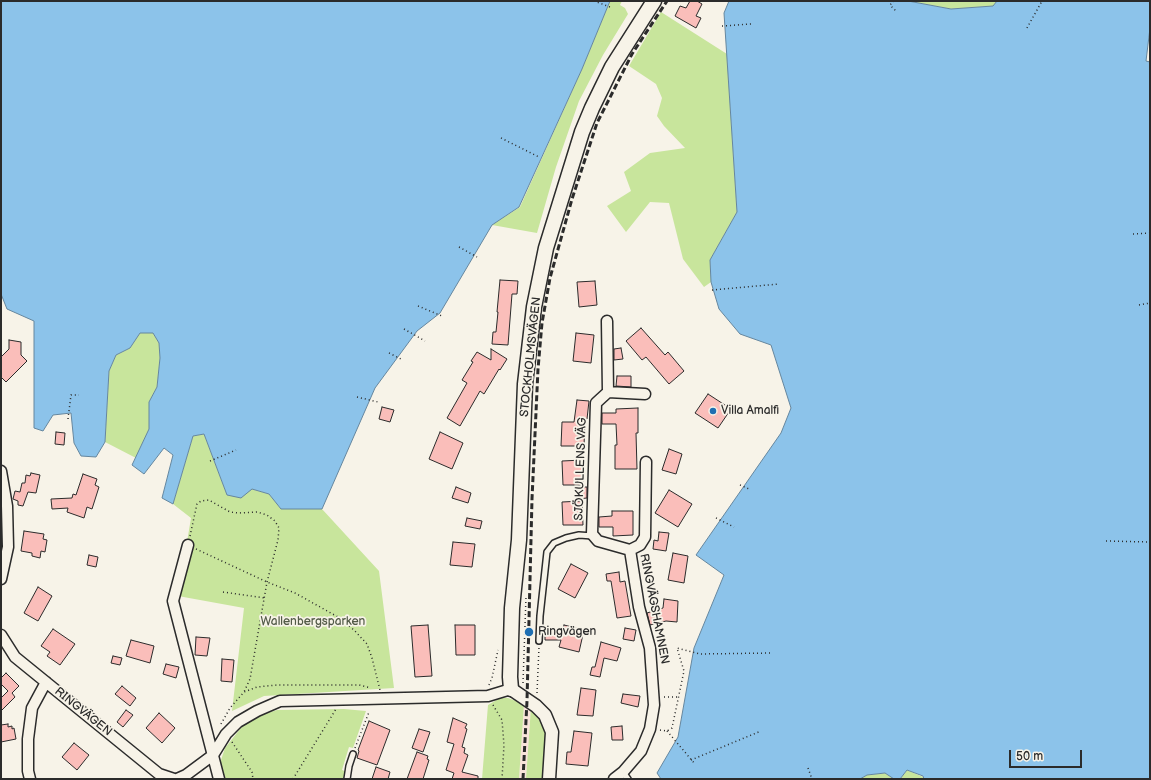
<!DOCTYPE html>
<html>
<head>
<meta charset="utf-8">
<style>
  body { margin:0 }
  #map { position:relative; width:1151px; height:780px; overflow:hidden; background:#f7f3e8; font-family:"Balsamiq Sans",sans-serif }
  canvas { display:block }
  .frame { position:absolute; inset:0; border:2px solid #2b2b2b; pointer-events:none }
  .scale { position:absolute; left:1009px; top:750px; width:73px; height:18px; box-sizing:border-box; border:2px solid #2b2b2b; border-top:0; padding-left:5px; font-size:12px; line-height:14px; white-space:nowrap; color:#2b2b2b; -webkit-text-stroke:3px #f7f3e8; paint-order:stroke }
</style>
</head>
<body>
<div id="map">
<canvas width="1151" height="780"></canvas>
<div class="frame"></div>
<div class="scale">50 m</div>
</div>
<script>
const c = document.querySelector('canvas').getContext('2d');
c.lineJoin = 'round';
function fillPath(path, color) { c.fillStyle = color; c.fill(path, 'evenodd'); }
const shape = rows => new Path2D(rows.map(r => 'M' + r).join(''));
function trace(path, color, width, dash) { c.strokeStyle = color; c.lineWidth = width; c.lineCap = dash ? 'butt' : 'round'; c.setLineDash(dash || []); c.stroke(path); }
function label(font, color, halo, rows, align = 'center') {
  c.font = font + ' "Balsamiq Sans",sans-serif'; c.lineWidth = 3.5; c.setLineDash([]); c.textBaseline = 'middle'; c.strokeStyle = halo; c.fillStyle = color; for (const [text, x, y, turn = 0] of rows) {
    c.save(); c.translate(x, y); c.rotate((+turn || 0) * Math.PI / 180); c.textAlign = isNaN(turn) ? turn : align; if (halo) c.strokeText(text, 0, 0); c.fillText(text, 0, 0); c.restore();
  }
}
const built = shape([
  [524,704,531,707,526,779,519,779]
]);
const green = shape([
  [610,1,622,1,620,5,625,8,628,14,603,55,579,101,556,167,537,233,492,225,520,207,582,69],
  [908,1,997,1,993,6,951,9],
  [661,12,727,54,737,212,710,260,711,282,704,287,683,259,669,203,650,202,626,232,607,206,631,191,624,172,650,153,685,148,664,126,657,116,662,98,656,84,629,66],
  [140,333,153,333,159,343,160,358,157,387,149,402,149,429,136,458,105,442,109,371,116,355,130,348],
  [204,434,227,495,252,489,269,494,281,509,322,509,379,571,394,688,264,696,232,711,244,608,178,596,191,518,173,504,193,436],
  [500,698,508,698,524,704,519,779,482,779,488,705],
  [531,707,539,714,546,730,544,779,526,779],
  [344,709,366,711,353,748,349,747,342,770,347,772,346,779,224,779,220,763,225,748,244,724,261,715,277,710],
  [907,770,923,777,924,779,900,779],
  [885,773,894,779,860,779,867,775]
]);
const water = shape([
  [1,1,610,1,582,69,519,207,492,225,440,313,417,331,375,388,322,509,281,509,269,494,252,489,241,498,227,495,204,434,193,436,173,504,162,498,173,455,164,448,144,474,132,465,149,429,149,402,157,387,160,358,159,343,153,333,140,333,130,348,116,355,109,371,105,442,96,457,81,456,74,443,71,413,53,415,43,431,34,428,34,321,7,309,1,294,1,1],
  [729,1,908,1,951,9,993,6,997,1,1150,1,1150,28,1146,61,1150,62,1150,779,924,779,923,776,907,770,900,779,894,779,885,773,867,775,860,779,661,779,657,773,678,737,694,648,724,575,696,555,781,433,791,408,771,345,740,334,719,309,711,282,710,260,737,212,724,13,729,1]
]);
const building = shape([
  [690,1,697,1,702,4,696,16,701,18,696,28,675,16,680,6,686,8,690,1],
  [500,280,518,281,517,294,512,294,508,345,492,344,493,332,496,332,498,312,497,312,500,280],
  [595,281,597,305,579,307,577,282,595,281],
  [641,328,665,355,668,352,684,371,669,384,646,357,642,360,626,341,641,328],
  [576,333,594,335,591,363,573,361,576,333],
  [9,340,21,342,21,355,27,361,6,382,1,377,1,357,9,349,9,340],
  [621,348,623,359,614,360,614,349,621,348],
  [491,349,507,359,500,370,499,369,484,394,480,391,460,426,447,418,467,383,462,380,473,362,471,361,477,352,491,360,491,349],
  [617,376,631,376,631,387,616,386,617,376],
  [708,394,731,409,718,428,695,413,708,394],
  [577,400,589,401,587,419,585,419,584,446,561,446,562,422,574,422,577,400],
  [382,407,394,410,390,422,379,419,382,407],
  [638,408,638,433,636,433,637,469,615,469,615,445,617,445,616,424,602,424,602,413,616,413,616,409,638,408],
  [56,432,65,433,64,445,55,444,56,432],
  [440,432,463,443,452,469,429,459,440,432],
  [669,449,682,454,676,474,662,470,669,449],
  [583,460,583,485,563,485,562,461,583,460],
  [31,473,40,475,36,493,28,492,23,506,18,505,18,501,13,499,15,491,20,492,22,483,25,483,26,475,30,476,31,473],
  [83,474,97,479,95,485,99,487,92,509,87,507,84,518,67,512,68,508,52,509,51,499,72,498,73,494,76,495,83,474],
  [456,487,471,493,468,503,452,498,456,487],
  [577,487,587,487,587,498,577,499,577,487],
  [669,490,692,504,678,527,655,513,669,490],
  [582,501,583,525,563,525,562,502,582,501],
  [612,511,633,511,633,535,613,536,613,527,599,527,599,517,612,516,612,511],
  [467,518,482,521,480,529,465,526,467,518],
  [24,531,44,534,43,539,47,540,45,552,41,551,40,558,32,556,32,553,21,551,24,531],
  [659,532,669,533,666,551,653,549,654,540,658,541,659,532],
  [453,542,475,544,472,567,450,565,453,542],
  [673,553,688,556,684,583,668,580,673,553],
  [89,555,98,557,96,567,87,565,89,555],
  [571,564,588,573,575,598,558,589,571,564],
  [619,572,620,582,625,581,631,616,617,618,611,581,607,581,606,574,619,572],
  [38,587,52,596,38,621,24,613,38,587],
  [664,599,678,601,677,622,666,621,650,625,647,613,663,608,664,599],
  [428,625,432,676,415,677,411,626,428,625],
  [455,625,475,625,475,655,456,655,455,625],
  [564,625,584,630,579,652,559,647,561,640,545,640,545,630,563,629,564,625],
  [625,628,636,630,634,641,623,639,625,628],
  [53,629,75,644,60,665,47,656,50,652,41,646,53,629],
  [196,637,210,638,207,656,195,655,196,637],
  [131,640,154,646,150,663,126,656,131,640],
  [601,642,621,648,617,661,604,658,600,677,590,675,592,667,595,667,601,642],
  [113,656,122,658,120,665,111,663,113,656],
  [222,659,234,660,232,682,221,681,222,659],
  [166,664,179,667,176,678,163,674,166,664],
  [6,673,19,686,12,693,15,697,1,711,1,698,8,691,1,684,1,678,6,673],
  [122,686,136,698,130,706,115,694,122,686],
  [581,688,596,690,593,716,577,715,581,688],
  [623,694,640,696,638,707,621,703,623,694],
  [126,710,133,715,123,727,117,722,126,710],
  [159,713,175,728,162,743,146,728,159,713],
  [453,718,467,724,465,728,467,729,462,747,465,748,464,753,468,755,462,772,478,776,478,779,452,779,454,773,446,770,454,744,447,742,453,718],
  [369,721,390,730,377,765,357,758,359,751,358,750,369,721],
  [8,724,8,727,12,726,12,729,14,728,16,739,1,742,1,725,8,724],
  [622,726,623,740,612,740,611,727,622,726],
  [419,729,430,732,423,752,412,748,419,729],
  [574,731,592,733,588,766,566,764,567,752,571,752,574,731],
  [74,743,89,755,77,770,62,757,74,743],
  [417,752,428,756,427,759,429,760,423,779,407,779,417,752],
  [376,767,390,772,388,779,372,779,376,767]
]);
const path = shape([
  [594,1,610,7],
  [894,1,890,5,897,12],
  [722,26,751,24],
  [1027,28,1042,1],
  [501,138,539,157],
  [1133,234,1150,233],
  [459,247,477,257],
  [712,290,779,284],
  [1139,305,1150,303],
  [418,306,442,316],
  [404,329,425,341],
  [389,353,401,359],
  [357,397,378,402],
  [68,419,71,395,79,395],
  [210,461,236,450],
  [740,485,749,489],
  [716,518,734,527],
  [190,536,197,504,201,501,209,500,230,512,238,513,257,512,267,515,275,521,279,528,278,540,267,582,250,679,244,692],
  [1106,541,1150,542],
  [196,549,267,582,295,593,338,617,354,630,367,644,372,658,380,690],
  [223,592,265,598],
  [523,683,526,597],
  [489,685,492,678,498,650],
  [537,693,539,647],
  [664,697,678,697],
  [493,705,502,720,504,745,502,779],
  [221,724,230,708,244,692,257,687,277,685,359,685,371,688],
  [660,730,667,731,672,728,684,671,677,648,700,654,771,653],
  [667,731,695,764],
  [232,742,252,772,253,779],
  [355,748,369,712],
  [691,760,761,731],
  [808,768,812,779],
  [293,779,336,709]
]);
const service = shape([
  [539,641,540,616,547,552,554,543,566,538,579,535,593,536],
  [623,772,628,779],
  [347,779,349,766,353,754]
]);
const minor = shape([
  [607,321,608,392,596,403,592,534,598,541,630,550],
  [608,392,645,394],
  [1,471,7,506,8,547,1,579],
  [188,545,173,601,219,779],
  [1,635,15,657,159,774,174,779],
  [30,779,28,771,28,739,32,708,46,682],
  [177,779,186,775,213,755,226,734,238,722,257,711,280,701,488,696,511,689],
  [614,779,623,772,641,751,650,729,654,705,650,648,639,607,630,550,640,545,645,537,646,462]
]);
const tertiary = shape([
  [511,689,536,706,545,715,552,732,549,779]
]);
const secondary = shape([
  [511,689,510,677,512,608,519,540,525,384,534,307,546,248,582,132,592,108,612,67,654,1]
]);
const rail = shape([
  [523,779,527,701,532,499,538,369,542,323,550,278,572,199,597,123,632,54,667,1]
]);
const markers = [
  [713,411,4,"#1f6fb2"],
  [529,632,5,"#1f6fb2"]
];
const streetNames = [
  ["STOCKHOLMSVÄGEN",531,357,-84],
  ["SJÖKULLENS VÄG",581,469,-88],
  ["RINGVÄGSHAMNEN",654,609,79],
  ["RINGVÄGEN",83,712,39]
];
const poiNames = [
  ["Villa Amalfi",721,411],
  ["Ringvägen",538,632]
];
const parkNames = [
  ["Wallenbergsparken",313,622]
];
fillPath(built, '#f8e3da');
fillPath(green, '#c8e59c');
fillPath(water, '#8cc3ea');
trace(water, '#65869e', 1);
fillPath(building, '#fabeba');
trace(building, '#2b2b2b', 1);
trace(service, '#2b2b2b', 8);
trace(minor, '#2b2b2b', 13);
trace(tertiary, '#2b2b2b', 15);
trace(secondary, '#2b2b2b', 17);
trace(path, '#2b2b2b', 1.5, [1, 3]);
trace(service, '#f7f3e8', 5);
trace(minor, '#f7f3e8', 10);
trace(tertiary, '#f7f3e8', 12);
trace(secondary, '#f7f3e8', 14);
trace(rail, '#2b2b2b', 3, [6, 3]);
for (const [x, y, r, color] of markers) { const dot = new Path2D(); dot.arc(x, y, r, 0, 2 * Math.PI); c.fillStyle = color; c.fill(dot); trace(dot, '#f7f3e8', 1.5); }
label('12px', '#2b2b2b', '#f7f3e8', streetNames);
label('12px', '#2b2b2b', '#f7f3e8', poiNames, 'left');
label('12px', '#525a47', '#f7f3e8', parkNames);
</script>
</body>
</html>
